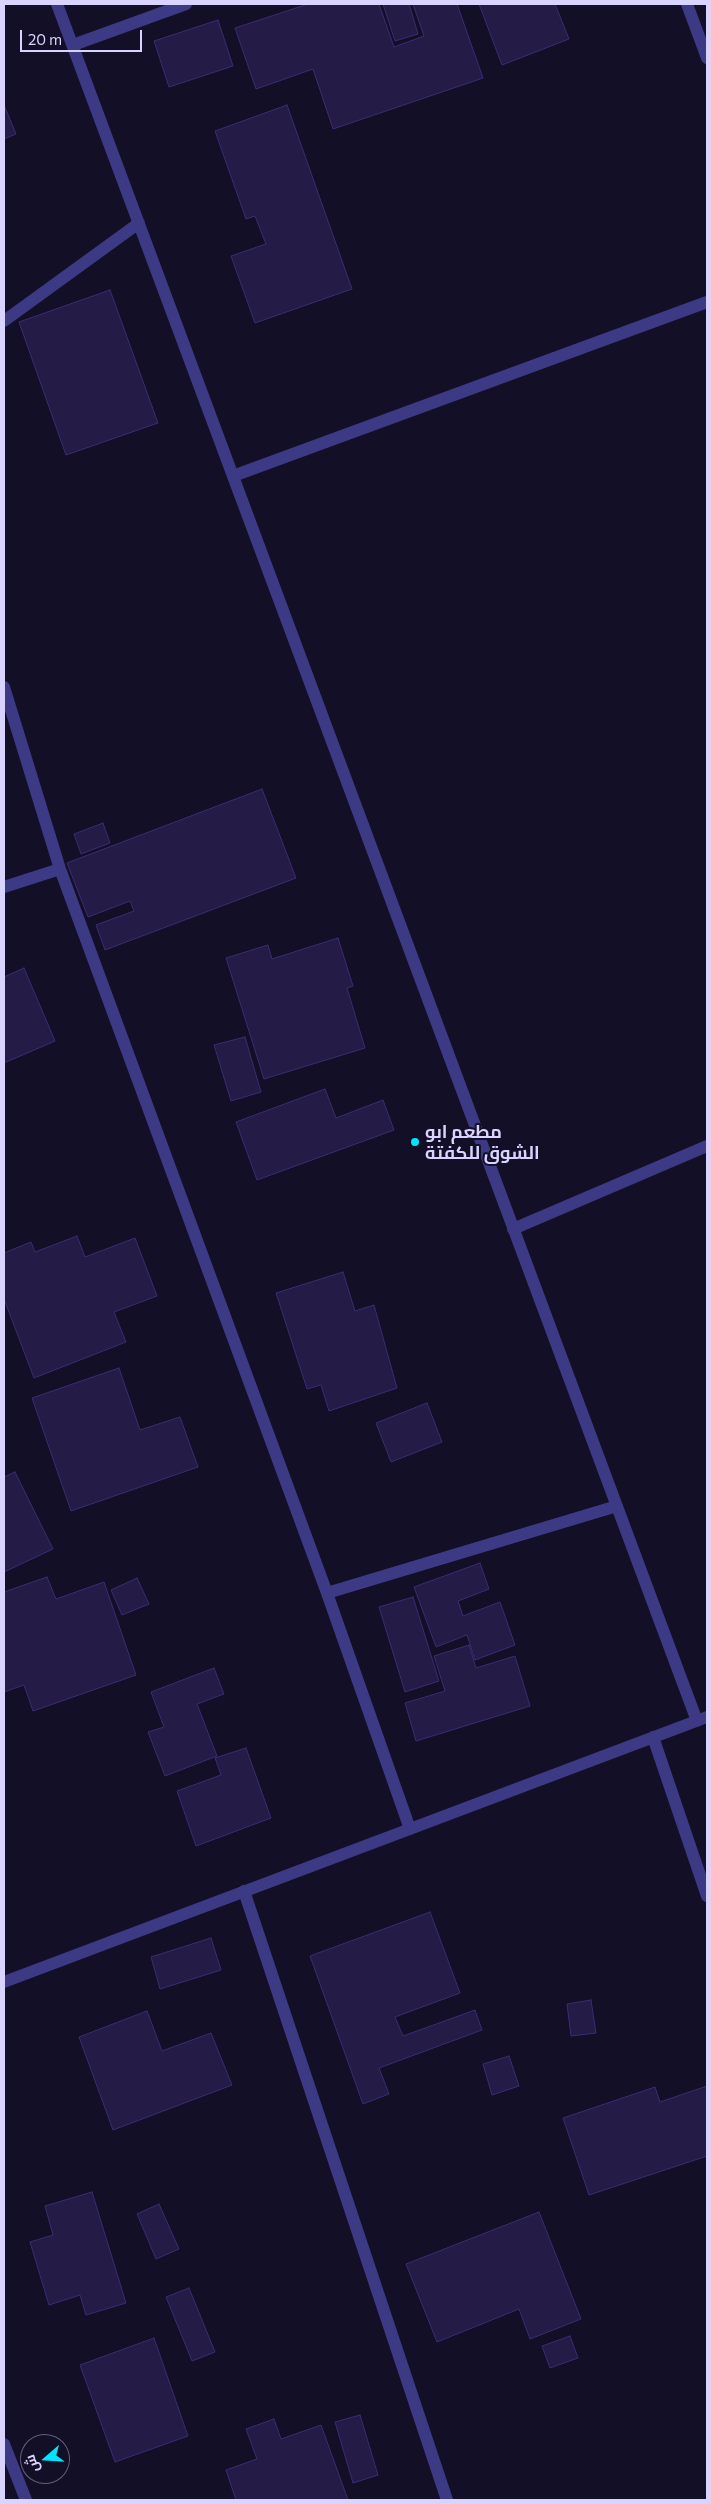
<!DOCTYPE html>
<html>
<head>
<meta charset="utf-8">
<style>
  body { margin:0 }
  #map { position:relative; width:711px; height:2504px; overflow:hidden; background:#130f26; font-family:Commissioner,Cairo,sans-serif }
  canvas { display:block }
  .frame { position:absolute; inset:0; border:5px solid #d9d4ff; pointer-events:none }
  .north { position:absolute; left:20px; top:2434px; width:50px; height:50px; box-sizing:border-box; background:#130f26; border:1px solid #625e7d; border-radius:50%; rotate:251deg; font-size:14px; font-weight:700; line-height:20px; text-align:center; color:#d9d4ff }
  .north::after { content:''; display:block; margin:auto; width:18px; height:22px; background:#00e5ff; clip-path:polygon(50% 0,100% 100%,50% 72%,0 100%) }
  .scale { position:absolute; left:20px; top:30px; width:122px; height:22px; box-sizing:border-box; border:2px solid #d9d4ff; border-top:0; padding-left:6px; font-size:15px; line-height:18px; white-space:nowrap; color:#d9d4ff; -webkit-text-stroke:4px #130f26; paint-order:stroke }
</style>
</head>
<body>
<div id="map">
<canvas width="711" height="2504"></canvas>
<div class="frame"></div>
<div class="north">ش</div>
<div class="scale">20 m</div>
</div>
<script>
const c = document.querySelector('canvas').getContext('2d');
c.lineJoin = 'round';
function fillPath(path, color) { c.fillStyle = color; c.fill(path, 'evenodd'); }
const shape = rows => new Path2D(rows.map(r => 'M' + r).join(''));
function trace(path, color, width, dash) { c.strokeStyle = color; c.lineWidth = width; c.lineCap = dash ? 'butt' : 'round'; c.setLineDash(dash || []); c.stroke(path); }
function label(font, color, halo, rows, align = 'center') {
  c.font = font + ' Commissioner,Cairo,sans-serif'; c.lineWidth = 4; c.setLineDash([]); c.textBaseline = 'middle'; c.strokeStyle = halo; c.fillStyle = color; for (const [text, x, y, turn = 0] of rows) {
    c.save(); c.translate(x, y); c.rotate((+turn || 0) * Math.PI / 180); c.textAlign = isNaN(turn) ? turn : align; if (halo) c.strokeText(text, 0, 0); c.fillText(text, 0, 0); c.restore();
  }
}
const building = shape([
  [308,4,379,4,394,47,424,36,413,4,457,4,483,78,333,129,313,69,256,89,235,28,308,4],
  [383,4,409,4,418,34,395,41,383,4],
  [479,4,555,4,569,39,502,65,479,4],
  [218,20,233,66,169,87,154,41,218,20],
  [4,105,16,134,4,139,4,105],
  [287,105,352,289,255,323,231,256,266,244,255,216,246,219,215,131,287,105],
  [110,290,158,423,66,455,19,322,110,290],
  [262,789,296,878,105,950,96,925,134,911,130,901,88,917,67,863,262,789],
  [103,823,110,843,81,854,74,834,103,823],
  [338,938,353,986,347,988,365,1048,264,1079,226,958,268,945,272,959,338,938],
  [24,968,55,1041,4,1063,4,977,24,968],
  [245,1037,261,1092,231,1101,214,1045,245,1037],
  [325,1089,336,1118,383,1100,394,1130,257,1180,236,1122,325,1089],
  [77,1236,85,1257,135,1238,157,1296,114,1312,126,1342,34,1378,4,1299,4,1253,31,1242,35,1252,77,1236],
  [343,1272,355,1311,374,1305,397,1388,329,1411,321,1385,307,1389,276,1293,343,1272],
  [119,1368,140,1430,180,1417,198,1467,71,1511,32,1398,119,1368],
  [427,1403,442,1442,391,1462,376,1423,427,1403],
  [15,1472,53,1549,4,1572,4,1477,15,1472],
  [480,1563,489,1589,458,1601,463,1616,500,1602,515,1645,475,1660,467,1635,436,1647,414,1587,480,1563],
  [47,1577,56,1599,104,1582,136,1675,33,1711,24,1685,4,1692,4,1592,47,1577],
  [137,1578,149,1604,122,1615,111,1590,137,1578],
  [413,1597,439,1681,405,1692,379,1607,413,1597],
  [469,1645,476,1668,515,1656,530,1706,416,1741,405,1703,445,1691,434,1656,469,1645],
  [214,1668,224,1694,197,1704,217,1756,165,1776,148,1732,164,1727,151,1692,214,1668],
  [246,1748,271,1818,196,1846,177,1791,221,1775,215,1758,246,1748],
  [430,1912,460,1993,395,2017,403,2036,475,2010,482,2030,379,2068,389,2094,363,2104,310,1956,430,1912],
  [211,1938,221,1970,160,1989,151,1957,211,1938],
  [591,2000,596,2033,571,2036,567,2004,591,2000],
  [147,2011,162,2051,211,2033,232,2085,113,2130,79,2037,147,2011],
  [509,2056,519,2086,492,2095,483,2064,509,2056],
  [707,2086,707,2156,589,2195,563,2118,655,2087,660,2102,707,2086],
  [92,2192,126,2303,86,2315,80,2295,49,2305,30,2242,53,2235,45,2206,92,2192],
  [159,2204,179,2249,156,2259,137,2214,159,2204],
  [539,2212,581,2319,530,2339,519,2309,437,2342,406,2264,539,2212],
  [189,2288,215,2352,192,2361,166,2297,189,2288],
  [570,2336,578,2358,550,2368,542,2346,570,2336],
  [154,2338,188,2436,115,2462,80,2365,154,2338],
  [360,2415,378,2475,353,2483,335,2422,360,2415],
  [274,2419,281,2439,321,2425,348,2500,236,2500,226,2470,257,2459,246,2429,274,2419]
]);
const minor = shape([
  [57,4,697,1721],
  [687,4,707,58],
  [73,45,186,4],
  [4,321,139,223],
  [233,476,707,302],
  [4,687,60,869,327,1593,410,1829],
  [4,887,60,869],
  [513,1229,707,1146],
  [327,1593,617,1506],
  [653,1737,707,1896],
  [244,1891,447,2500],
  [4,1982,707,1717],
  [4,2444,26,2500]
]);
const markers = [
  [415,1142,5,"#00e5ff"]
];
const poiNames = [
  ["مطعم ابو",425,1132],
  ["الشوق للكفتة",425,1153]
];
fillPath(building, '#241b47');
trace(building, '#3b2d73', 1);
trace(minor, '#3d3a85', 12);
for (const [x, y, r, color] of markers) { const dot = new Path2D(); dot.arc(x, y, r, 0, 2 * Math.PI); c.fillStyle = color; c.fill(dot); trace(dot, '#130f26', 2); }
label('bold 18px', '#d9d4ff', '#130f26', poiNames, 'left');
</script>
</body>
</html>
